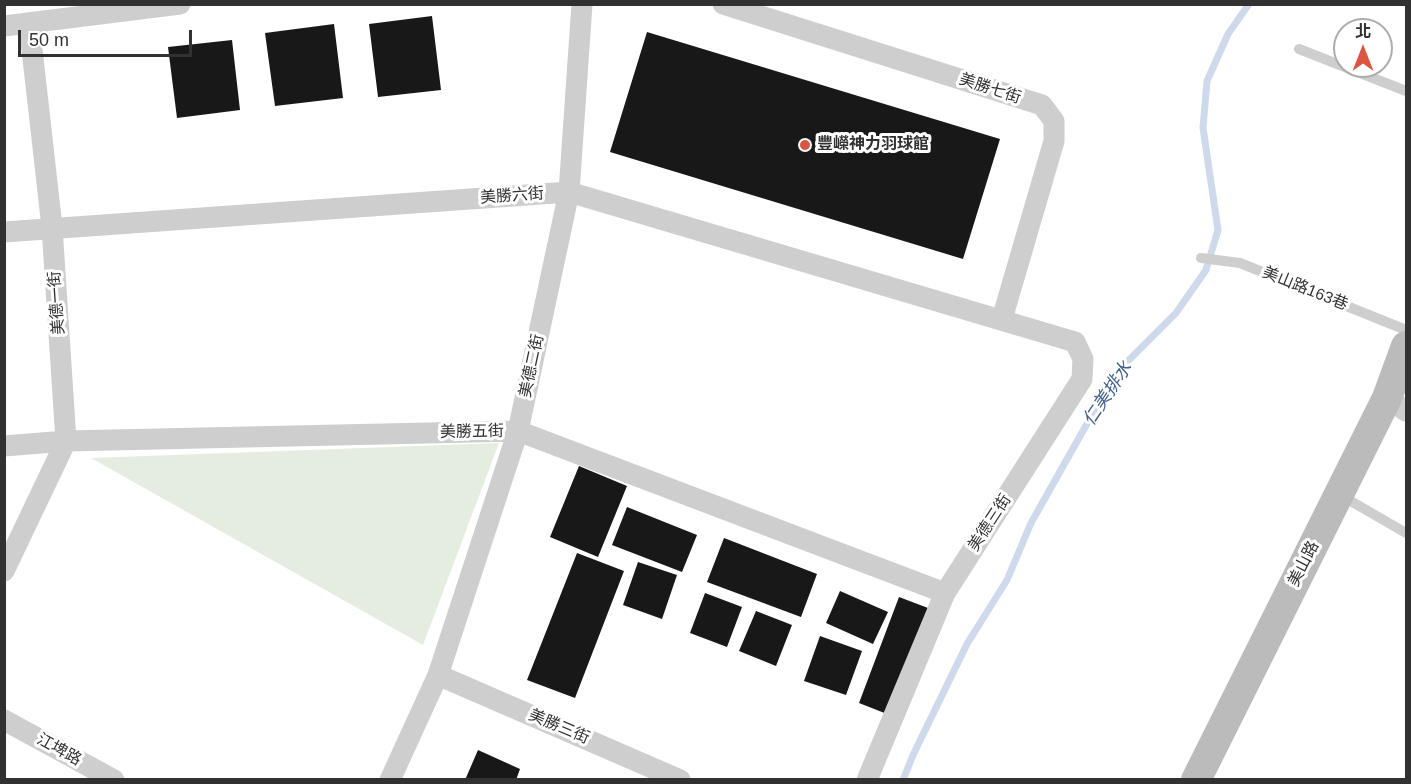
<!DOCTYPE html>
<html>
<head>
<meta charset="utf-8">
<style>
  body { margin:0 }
  #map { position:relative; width:1411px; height:784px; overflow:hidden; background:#fff; font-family:Helvetica,"Noto Sans TC",sans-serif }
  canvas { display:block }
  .frame { position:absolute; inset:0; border:6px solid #313131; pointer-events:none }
  .north { position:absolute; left:1333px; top:18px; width:60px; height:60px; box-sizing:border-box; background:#fff; border:2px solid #adadad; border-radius:50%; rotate:0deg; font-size:16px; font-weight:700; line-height:24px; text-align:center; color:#313131 }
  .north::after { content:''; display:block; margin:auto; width:21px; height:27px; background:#db5640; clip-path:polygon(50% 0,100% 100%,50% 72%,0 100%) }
  .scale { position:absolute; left:18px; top:30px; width:174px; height:27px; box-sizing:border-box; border:3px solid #313131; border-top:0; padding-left:8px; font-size:18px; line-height:21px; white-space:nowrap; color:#313131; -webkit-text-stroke:4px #fff; paint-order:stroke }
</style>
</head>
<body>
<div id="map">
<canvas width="1411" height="784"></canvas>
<div class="frame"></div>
<div class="north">北</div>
<div class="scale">50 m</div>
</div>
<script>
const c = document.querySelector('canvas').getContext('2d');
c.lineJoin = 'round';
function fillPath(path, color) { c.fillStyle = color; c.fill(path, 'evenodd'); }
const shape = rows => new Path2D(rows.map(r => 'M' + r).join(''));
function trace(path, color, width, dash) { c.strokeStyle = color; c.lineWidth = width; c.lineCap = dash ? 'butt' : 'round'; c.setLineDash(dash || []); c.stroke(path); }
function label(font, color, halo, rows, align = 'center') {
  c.font = font + ' Helvetica,"Noto Sans TC",sans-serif'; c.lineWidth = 6; c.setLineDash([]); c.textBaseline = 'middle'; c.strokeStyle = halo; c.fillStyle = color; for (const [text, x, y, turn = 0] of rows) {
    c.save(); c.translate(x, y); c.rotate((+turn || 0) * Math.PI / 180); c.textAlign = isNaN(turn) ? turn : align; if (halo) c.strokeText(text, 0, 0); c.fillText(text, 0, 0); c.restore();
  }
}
const green = shape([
  [499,443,423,645,91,458]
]);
const stream = shape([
  [903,780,913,755,967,644,1007,580,1031,523,1088,422,1129,360,1176,313,1206,270,1218,230,1203,128,1207,81,1228,34,1249,4]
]);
const building = shape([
  [432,16,441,90,378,97,369,24],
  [334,24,343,98,275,106,265,33],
  [647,32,1000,139,963,259,610,152],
  [232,40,240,110,177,118,168,47],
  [579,466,627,486,598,557,550,537],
  [627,507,697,535,682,572,612,545],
  [724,538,817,574,801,617,707,582],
  [577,553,624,571,575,698,527,680],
  [638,562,677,575,662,619,623,605],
  [840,591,888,612,873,644,826,623],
  [705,593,742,607,727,647,690,633],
  [899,597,928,608,887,714,859,703],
  [756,611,792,625,776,666,739,651],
  [820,636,862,651,846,695,804,681],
  [478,750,520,769,516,780,465,780]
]);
const lane = shape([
  [1299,49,1406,91],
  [1201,258,1240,263,1406,330],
  [1342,496,1406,533]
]);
const street = shape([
  [723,4,1042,105,1054,121,1054,141,1002,319],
  [4,26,180,4],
  [4,232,569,192,1075,342,1083,359,1082,379,945,593,867,780],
  [1387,398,1406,411],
  [4,446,66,441,518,431,945,593],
  [4,571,66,441,52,227,29,23],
  [438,675,680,780],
  [4,720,114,780],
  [390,780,438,675,518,431,569,192,582,4]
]);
const secondary = shape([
  [1196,780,1387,398,1406,346]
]);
const markers = [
  [805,145,6,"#db5640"]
];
const streetNames = [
  ["美勝七街",990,89,18],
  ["美勝六街",512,196,-4],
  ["美山路163巷",1305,289,22],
  ["美德一街",57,303,-94],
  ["美德二街",532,366,-78],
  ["美勝五街",472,432,-1],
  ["美德三街",990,523,-57],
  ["美山路",1304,564,-63],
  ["美勝三街",559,727,23],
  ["江埤路",59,750,29]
];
const poiNames = [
  ["豐嶸神力羽球館",817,145]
];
const waterNames = [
  ["仁美排水",1108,394,-56]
];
fillPath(green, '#e4ede0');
trace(stream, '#ced9eb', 7);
fillPath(building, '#181818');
trace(lane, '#cecece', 10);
trace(street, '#cecece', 21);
trace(secondary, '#bbb', 30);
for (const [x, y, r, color] of markers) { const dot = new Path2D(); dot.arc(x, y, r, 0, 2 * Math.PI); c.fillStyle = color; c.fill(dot); trace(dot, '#fff', 2); }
label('16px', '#313131', '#fff', streetNames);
label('bold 16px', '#313131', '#fff', poiNames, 'left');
label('italic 18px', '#43618f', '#fff', waterNames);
</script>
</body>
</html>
